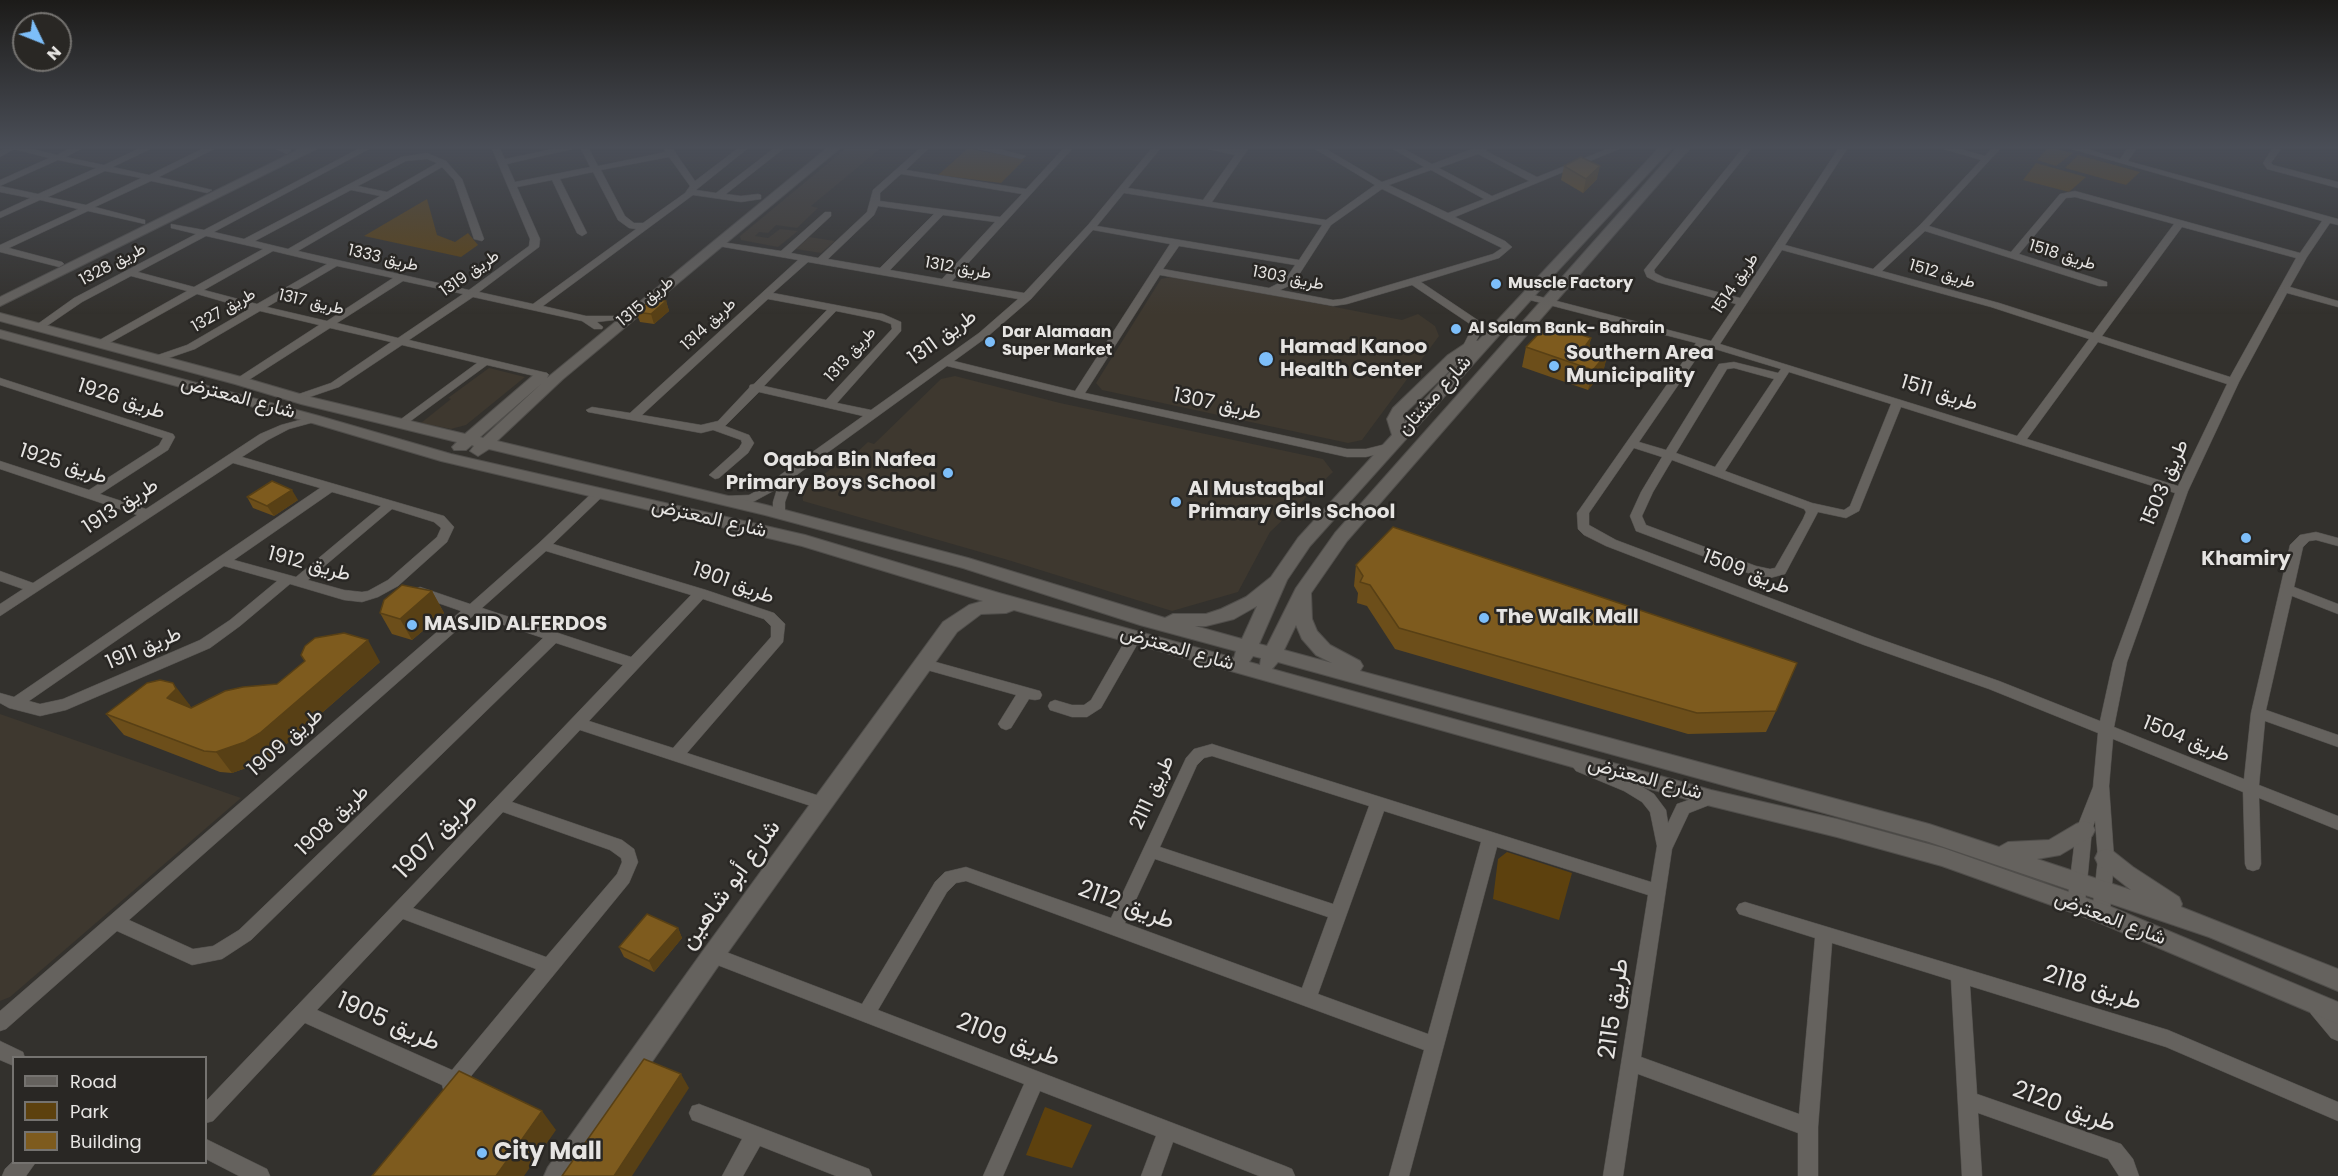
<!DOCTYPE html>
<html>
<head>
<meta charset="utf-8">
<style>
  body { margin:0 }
  #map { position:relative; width:2338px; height:1176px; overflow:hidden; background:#33312d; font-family:Poppins,sans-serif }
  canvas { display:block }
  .legend { position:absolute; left:12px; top:1056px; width:195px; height:108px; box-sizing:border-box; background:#292724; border:2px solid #757370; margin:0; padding:8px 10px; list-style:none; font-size:18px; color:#e6e4e2 }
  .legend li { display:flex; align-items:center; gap:12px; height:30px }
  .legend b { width:30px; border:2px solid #757370 }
  .north { position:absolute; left:12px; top:12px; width:60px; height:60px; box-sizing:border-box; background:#292724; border:2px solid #757370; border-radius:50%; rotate:133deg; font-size:16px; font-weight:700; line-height:24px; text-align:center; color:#e6e4e2 }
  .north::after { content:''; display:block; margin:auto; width:21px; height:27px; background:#7dbef9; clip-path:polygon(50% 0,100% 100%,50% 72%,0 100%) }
</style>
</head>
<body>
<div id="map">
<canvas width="2338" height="1176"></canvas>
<ul class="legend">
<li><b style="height:8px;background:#65625e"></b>Road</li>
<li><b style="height:16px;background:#5d410e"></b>Park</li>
<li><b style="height:16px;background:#7e5b1e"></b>Building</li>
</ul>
<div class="north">N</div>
</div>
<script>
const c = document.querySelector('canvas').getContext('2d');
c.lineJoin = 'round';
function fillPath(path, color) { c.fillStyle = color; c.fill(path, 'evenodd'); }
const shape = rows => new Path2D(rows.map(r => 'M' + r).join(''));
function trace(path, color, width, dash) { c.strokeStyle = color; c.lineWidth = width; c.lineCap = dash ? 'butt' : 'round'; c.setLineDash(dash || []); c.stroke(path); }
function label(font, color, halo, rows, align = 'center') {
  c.font = font + ' Poppins,Vazirmatn,sans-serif'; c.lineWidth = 5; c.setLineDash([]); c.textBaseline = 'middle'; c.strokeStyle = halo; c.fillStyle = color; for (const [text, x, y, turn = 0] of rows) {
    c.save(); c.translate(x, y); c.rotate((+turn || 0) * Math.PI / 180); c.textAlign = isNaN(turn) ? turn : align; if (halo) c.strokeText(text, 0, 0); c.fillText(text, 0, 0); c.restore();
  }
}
const built = shape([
  [845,149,880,149,811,206,818,208,797,228,776,225,768,233,759,232,755,236,768,238,780,229,798,231,778,247,741,240,740,236,757,222],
  [809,237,835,241,821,253,796,249],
  [1175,276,1402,320,1418,314,1435,326,1439,336,1362,440,1348,443,1102,390,1096,383,1161,279],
  [489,368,525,377,466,425,451,429,421,423,451,399,448,398],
  [955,376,1060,403,1323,459,1333,472,1270,532,1238,592,1172,611,1008,560,803,501,802,491,852,453,855,454,868,442,874,444,941,379],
  [0,714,241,798,10,997,0,1001]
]);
const green = shape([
  [967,149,970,149,1025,159,1001,183,938,175],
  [2047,149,2056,149,2073,153,2056,166,2037,160],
  [2078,155,2140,172,2126,185,2065,168],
  [2036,163,2086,177,2069,192,2023,180],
  [427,199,437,235,455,242,468,233,478,245,461,257,364,236],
  [1507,852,1572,873,1559,920,1493,899,1498,859],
  [1045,1107,1092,1125,1072,1168,1026,1155]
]);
const street = shape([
  [3,149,32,149,57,155,69,149,81,149,66,157,104,165,138,149,150,149,113,167,149,175,202,149,214,149,159,177,212,190,207,193,151,181,95,207,145,220,145,224,88,211,9,248,62,262,64,264,59,267,0,252,0,245,78,209,40,200,0,218,0,212,30,198,0,192,0,186,38,194,96,168,58,160,0,186,0,180,49,158,14,149,0,157,0,151,3,149],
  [105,171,141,178,86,205,48,197,105,171],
  [276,149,290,149,291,151,287,154,276,149],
  [358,149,369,149,214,232,244,239,401,157,427,153,446,161,462,179,484,239,482,241,474,239,454,180,442,167,298,251,469,290,529,246,530,239,492,149,500,149,505,159,553,149,572,149,507,164,515,182,590,167,581,149,589,149,598,166,666,152,664,149,673,149,695,181,737,149,747,149,696,190,716,193,773,149,783,149,726,194,741,196,758,194,761,195,761,199,741,202,693,195,543,306,586,316,614,316,614,320,597,322,603,327,602,329,594,329,582,321,473,297,409,340,547,373,549,375,543,378,487,365,401,428,395,424,397,422,477,363,402,345,339,387,301,400,293,400,293,396,331,383,391,342,330,328,244,383,236,383,236,379,319,325,260,311,195,349,160,361,152,361,152,357,187,345,249,309,197,294,104,346,96,346,96,342,187,291,131,276,82,302,41,330,33,330,32,328,74,298,196,234,171,228,171,224,204,230,358,149],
  [669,157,690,186,685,193,643,223,634,223,625,216,601,170,669,157],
  [427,159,437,163,387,192,358,186,406,161,427,159],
  [593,172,618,220,629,228,636,229,533,304,479,292,539,247,540,239,517,187,552,180,577,233,582,236,587,233,560,179,593,172],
  [351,190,380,196,288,249,255,241,351,190],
  [206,236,263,249,194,287,138,272,206,236],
  [273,251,327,264,257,304,204,290,273,251],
  [337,266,393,278,327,321,267,307,337,266],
  [403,281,463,294,398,338,337,323,403,281],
  [919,149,928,149,906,170,1026,189,1063,149,1072,149,952,281,1024,293,1088,225,1151,149,1160,149,1128,188,1203,200,1235,155,1208,149,1248,149,1212,202,1326,220,1375,185,1315,149,1326,149,1382,182,1424,167,1393,149,1404,149,1432,164,1472,149,1487,149,1486,151,1537,177,1607,149,1619,149,1455,217,1505,241,1512,247,1499,258,1421,282,1482,323,1483,329,1471,350,1463,350,1462,348,1473,326,1412,285,1347,304,1333,306,1160,275,1085,393,1347,449,1366,449,1390,443,1394,444,1396,447,1394,450,1366,457,1347,457,1078,398,947,366,794,477,785,502,785,514,779,518,773,514,773,502,777,489,751,503,725,504,719,500,725,496,749,495,762,488,863,416,759,392,725,426,749,435,754,443,748,453,719,478,715,479,709,475,739,448,742,443,741,440,713,430,701,433,588,412,586,410,592,407,630,413,798,260,718,246,713,243,715,241,781,251,825,212,831,212,831,216,791,253,818,258,867,212,873,190,919,149],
  [1478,154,1529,181,1492,196,1439,168,1478,154],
  [1431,170,1484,199,1448,213,1389,185,1431,170],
  [901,174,1022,194,1000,217,880,201,880,193,901,174],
  [1382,189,1502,248,1493,254,1342,299,1333,300,1280,290,1293,284,1331,225,1382,189],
  [1124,193,1322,225,1299,260,1097,226,1124,193],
  [878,206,934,214,880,268,828,259,874,215,878,206],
  [943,215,995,222,942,279,890,270,943,215],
  [1093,230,1170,244,1075,391,954,361,987,337,1031,299,1093,230],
  [1179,246,1295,265,1285,280,1269,288,1163,269,1179,246],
  [808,262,1018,299,979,333,871,410,837,403,901,331,901,322,883,314,773,293,808,262],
  [768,299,827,310,754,384,750,385,749,388,718,421,701,425,642,415,768,299],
  [836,311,880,320,891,324,892,329,826,400,764,386,836,311],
  [978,149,999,149,1026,156,1022,159,978,149],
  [1742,149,1751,149,1654,270,1655,273,1665,278,1740,298,1838,149,1847,149,1785,245,1873,269,1920,225,1981,160,1944,149,1960,149,1985,156,1991,149,2000,149,1929,226,2011,252,2060,194,2075,191,2300,253,2322,221,2072,149,2087,149,2120,159,2127,149,2136,149,2128,161,2338,219,2338,225,2330,223,2307,257,2290,287,2338,301,2338,307,2287,293,2239,382,2188,491,2127,662,2114,727,2244,779,2251,713,2290,545,2300,535,2316,532,2338,538,2338,546,2316,540,2309,541,2303,547,2294,587,2338,604,2338,614,2292,596,2266,710,2338,735,2338,747,2265,721,2259,785,2338,816,2338,830,2259,798,2261,864,2259,869,2253,871,2247,869,2245,864,2243,792,2113,739,2109,786,2114,858,2110,913,2107,918,2101,920,2095,918,2092,913,2098,858,2095,821,2092,830,2085,904,2082,909,2076,911,2070,909,2067,904,2076,830,2093,787,2098,733,1989,689,1864,645,1606,546,1584,535,1578,529,1577,513,1696,343,1522,298,1521,296,1526,293,1711,341,1736,304,1657,282,1647,277,1644,270,1742,149],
  [2075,197,2174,224,2093,333,1999,303,1882,271,1925,231,2099,286,2107,286,2107,282,2019,254,2066,198,2075,197],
  [2182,227,2296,258,2230,377,2102,336,2182,227],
  [1782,250,1991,307,2089,339,2017,436,1720,344,1782,250],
  [2098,342,2227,384,2178,486,2027,439,2098,342],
  [1705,346,1781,369,1778,373,1734,362,1719,364,1666,450,1639,442,1705,346],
  [1734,368,1774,379,1715,467,1676,453,1727,369,1734,368],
  [1789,372,1891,404,1850,506,1844,510,1812,503,1725,471,1789,372],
  [1901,407,2175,493,2113,662,2100,721,1999,681,1874,637,1616,540,1589,525,1589,513,1634,448,1662,457,1641,492,1630,516,1636,531,1748,573,1770,578,1785,574,1818,512,1846,518,1859,511,1901,407],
  [1672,460,1804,509,1806,512,1803,519,1775,568,1770,569,1756,566,1646,525,1642,516,1653,492,1672,460],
  [2272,149,2281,149,2271,163,2273,165,2338,182,2338,188,2267,169,2263,163,2272,149],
  [0,378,173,434,175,437,168,450,100,494,146,509,260,434,281,425,314,416,318,417,320,419,318,421,289,429,268,440,242,457,444,516,454,527,447,542,398,586,378,597,362,602,344,600,290,584,240,626,210,648,66,710,40,716,9,708,0,703,0,693,14,697,320,488,233,463,0,616,0,604,23,589,0,581,0,571,33,583,137,515,0,469,0,461,89,490,159,445,163,438,0,385,0,378],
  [332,492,381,506,296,577,234,560,332,492],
  [392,509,434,522,441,528,437,537,388,580,368,591,362,592,344,590,308,580,392,509],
  [224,566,277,581,230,620,200,640,63,699,40,704,29,701,224,566],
  [598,490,602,491,604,494,602,497,553,544,706,590,774,613,785,624,783,642,687,753,829,799,831,804,829,809,823,810,580,730,512,802,622,840,634,849,638,862,629,883,458,1092,451,1095,444,1092,442,1085,305,1023,213,1121,206,1123,206,1101,623,665,556,643,251,940,222,959,192,965,117,931,6,1029,0,1031,0,1011,461,611,415,595,413,592,415,589,420,587,470,604,539,543,594,491,598,490],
  [546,551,691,595,631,657,482,608,546,551],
  [703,599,764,619,771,626,771,637,673,748,589,721,703,599],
  [474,615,543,638,239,930,213,946,193,949,129,920,474,615],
  [503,812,610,850,621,858,622,862,617,874,546,957,413,908,503,812],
  [403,919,536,969,452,1070,317,1010,403,919],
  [1135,631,1142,636,1101,708,1087,717,1072,717,1050,710,1048,706,1050,702,1055,700,1072,705,1084,705,1091,700,1130,632,1135,631],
  [925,659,1040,691,1042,695,1040,699,1035,700,1029,699,1011,728,1006,730,1001,728,998,724,1016,695,920,668,918,664,920,660,925,659],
  [1212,744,1651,882,1657,846,1650,812,1642,802,1624,791,1576,771,1573,767,1576,763,1581,761,1636,783,1654,794,1666,810,1668,823,1677,804,1711,792,1717,794,1719,798,1717,802,1689,813,1672,849,1641,1057,1799,1114,1815,938,1739,914,1736,909,1739,904,1745,902,2168,1030,2338,1102,2338,1121,2166,1047,1970,986,1977,1094,2121,1144,2133,1159,2139,1176,2119,1176,2108,1159,1978,1113,1982,1176,1962,1176,1951,980,1832,943,1818,1127,1818,1176,1798,1176,1798,1133,1638,1074,1623,1176,1603,1176,1648,895,1497,847,1409,1176,1389,1176,1424,1050,966,881,956,883,947,892,878,1010,1285,1166,1292,1169,1295,1176,1259,1176,1173,1142,1161,1176,1141,1176,1156,1136,1040,1091,1003,1176,983,1176,1024,1084,707,961,704,955,707,949,713,947,862,1004,935,882,945,872,966,867,1111,918,1186,758,1194,749,1212,744],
  [1212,756,1369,806,1333,904,1160,847,1197,765,1204,758,1212,756],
  [1384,811,1481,842,1428,1034,1318,994,1384,811],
  [1155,859,1328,917,1302,988,1125,923,1155,859],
  [2317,1000,2323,1002,2338,1019,2338,1041,2331,1038,2311,1014,2308,1008,2311,1002,2317,1000],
  [0,1041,23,1052,25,1058,14,1058,14,1066,0,1060,0,1041],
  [699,1104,869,1169,872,1176,836,1176,760,1146,743,1176,722,1176,742,1139,692,1120,689,1113,692,1106,699,1104],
  [206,1139,267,1169,270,1176,239,1176,206,1159,206,1139],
  [14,1160,14,1162,36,1162,26,1176,2,1176,5,1169,14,1160]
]);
const secondary = shape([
  [300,149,316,149,0,306,0,297,300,149],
  [826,149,839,149,563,379,497,441,766,505,968,558,1165,618,1173,614,1206,614,1221,609,1246,597,1271,577,1298,538,1392,435,1387,419,1393,408,1448,355,1469,341,1478,341,1658,149,1671,149,1538,292,1310,546,1287,580,1259,644,1267,646,1296,588,1335,533,1676,149,1689,149,1347,541,1311,593,1312,619,1317,631,1330,645,1360,661,1363,666,1360,671,1929,824,1999,847,2008,842,2049,840,2076,824,2084,821,2092,824,2095,830,2092,836,2060,855,2037,859,2131,890,2098,864,2095,858,2098,852,2106,849,2114,852,2133,867,2179,897,2182,904,2181,907,2338,969,2338,991,2209,937,1929,842,1278,662,1272,669,1711,790,1837,819,1943,848,2109,906,2338,1002,2338,1024,2093,920,1942,866,1837,837,1711,806,1014,610,1006,613,981,614,957,632,721,962,573,1176,544,1176,548,1167,705,948,943,622,969,605,983,601,802,546,441,461,309,422,0,338,0,330,319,416,451,454,805,535,999,593,1234,658,1236,651,1140,625,963,568,765,515,489,449,478,456,470,451,474,446,472,445,466,450,454,450,452,447,457,442,301,404,235,384,0,321,0,313,245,378,310,397,465,434,536,373,546,373,548,376,547,378,826,149],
  [1462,359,1404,422,1405,413,1462,359],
  [541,384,483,438,480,437,541,384],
  [1257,606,1242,639,1195,626,1206,626,1234,619,1257,606],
  [1296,625,1302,639,1316,655,1332,663,1284,650,1296,625],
  [1253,656,1261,658,1260,665,1249,662,1253,656]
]);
const wall = shape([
  [1564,166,1597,179,1583,193,1561,180],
  [666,301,669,311,654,324,640,322,636,312],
  [1591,338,1589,346,1608,352,1603,372,1588,390,1522,367,1526,347],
  [247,497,298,500,274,516,253,508],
  [1356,565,1776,711,1766,732,1688,734,1395,649,1367,606,1357,603,1358,593,1354,586],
  [432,591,444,613,412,640,392,634,380,613],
  [380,662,275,754,260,763,232,773,220,772,124,735,106,714,189,704,191,708,277,684],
  [678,928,682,938,654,972,624,957,619,947]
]);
const shadedWall = shape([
  [1600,166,1597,179,1583,193,1586,179],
  [666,301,669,311,654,324,651,314],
  [1591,338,1586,358,1586,345],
  [1608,352,1603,372,1588,390,1593,370],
  [292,490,298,500,274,516,267,506],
  [432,591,444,613,412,640,400,619],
  [368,640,380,662,275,754,260,763,232,773,216,752],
  [173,683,189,704,193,710,167,698],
  [678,928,682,938,654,972,649,961],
  [681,1074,689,1088,632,1176,614,1176],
  [542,1111,556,1130,524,1176,496,1176]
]);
const building = shape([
  [1581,157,1600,166,1586,179,1564,166,1581,157],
  [652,299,666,301,651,314,636,312,652,299],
  [1548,324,1591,338,1586,345,1608,352,1593,370,1526,347,1548,324],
  [272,481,292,490,267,506,247,497,272,481],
  [1393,527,1797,663,1776,711,1697,713,1399,628,1370,585,1360,582,1363,576,1356,565,1393,527],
  [402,585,432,591,400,619,380,613,384,600,402,585],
  [344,633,368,640,260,733,245,742,216,752,204,751,106,714,147,683,160,680,173,683,176,689,167,698,191,708,225,691,243,687,277,684,305,661,301,655,305,646,315,638,344,633],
  [647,914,678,928,649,961,619,947,647,914],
  [644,1059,681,1074,614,1176,562,1176,644,1059],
  [459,1071,542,1111,496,1176,372,1176,459,1071]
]);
const markers = [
  [1496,284,6,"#7dbef9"],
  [1456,329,6,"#7dbef9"],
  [990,342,6,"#7dbef9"],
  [1266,359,8,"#7dbef9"],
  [1554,366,6,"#7dbef9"],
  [948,473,6,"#7dbef9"],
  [1176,502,6,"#7dbef9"],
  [2246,538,6,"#7dbef9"],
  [1484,618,6,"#7dbef9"],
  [412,625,6,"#7dbef9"],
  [482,1153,6,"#7dbef9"]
];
const farStreetnames = [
  ["طريق 1518",2062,256,17],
  ["طريق 1333",383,259,13],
  ["طريق 1328",113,265,-28],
  ["طريق 1312",958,269,10],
  ["طريق 1319",470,274,-35],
  ["طريق 1512",1942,275,16],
  ["طريق 1303",1288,279,11],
  ["طريق 1514",1736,284,-56],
  ["طريق 1315",646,302,-40],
  ["طريق 1317",311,303,13],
  ["طريق 1327",224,311,-30],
  ["طريق 1314",709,325,-43],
  ["طريق 1313",851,355,-48]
];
const farPoinames = [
  ["Muscle Factory",1508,284],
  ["Al Salam Bank- Bahrain",1468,329],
  ["Dar Alamaan",1002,333],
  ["Super Market",1002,351]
];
const streetNames = [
  ["طريق 1311",943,338,-36],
  ["طريق 1511",1939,394,17],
  ["شارع مشتان",1435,396,-48],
  ["شارع المعترض",238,398,15],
  ["طريق 1926",121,400,18],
  ["طريق 1307",1217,405,12],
  ["طريق 1925",63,465,18],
  ["طريق 1503",2166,483,-67],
  ["طريق 1913",121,507,-33],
  ["شارع المعترض",709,519,13],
  ["طريق 1912",309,565,15],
  ["طريق 1509",1746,573,21],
  ["طريق 1901",733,584,20],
  ["طريق 1911",144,649,-23],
  ["شارع المعترض",1177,649,16],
  ["طريق 1504",2186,740,22],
  ["طريق 1909",286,743,-41],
  ["شارع المعترض",1645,779,15],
  ["طريق 2111",1153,793,-65],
  ["طريق 1908",333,821,-44],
  ["شارع المعترض",2110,919,21]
];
const poiNames = [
  ["Hamad Kanoo",1280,348],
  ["Health Center",1280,371],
  ["Southern Area",1566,354],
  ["Municipality",1566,377],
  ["Oqaba Bin Nafea",936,461,"right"],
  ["Primary Boys School",936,484,"right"],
  ["Al Mustaqbal",1188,490],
  ["Primary Girls School",1188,513],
  ["Khamiry",2246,560,"center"],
  ["The Walk Mall",1496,618],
  ["MASJID ALFERDOS",424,625]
];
const nearStreetnames = [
  ["طريق 1907",437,837,-46],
  ["شارع أبو شاهين",731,885,-54],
  ["طريق 2112",1126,906,20],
  ["طريق 2118",2092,989,17],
  ["طريق 2115",1615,1009,-82],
  ["طريق 1905",388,1023,24],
  ["طريق 2109",1008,1041,21],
  ["طريق 2120",2064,1108,20]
];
const nearPoinames = [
  ["City Mall",494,1153]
];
fillPath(built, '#3e382f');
fillPath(green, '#5d410e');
trace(street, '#504e4b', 1);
trace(secondary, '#504e4b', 2);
fillPath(street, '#65625e');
fillPath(secondary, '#65625e');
fillPath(wall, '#6c4e1a');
fillPath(shadedWall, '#584015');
fillPath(building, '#7e5b1e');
trace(building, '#584015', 1.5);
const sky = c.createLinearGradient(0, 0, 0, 314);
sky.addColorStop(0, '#1c1b19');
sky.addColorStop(0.47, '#4a4e57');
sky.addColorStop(1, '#4a4e5700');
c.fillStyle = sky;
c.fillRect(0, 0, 2338, 314);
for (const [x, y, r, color] of markers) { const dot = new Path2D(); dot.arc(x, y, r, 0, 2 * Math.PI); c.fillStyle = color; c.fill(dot); trace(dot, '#292724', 2); }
label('16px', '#e6e4e2', '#292724', farStreetnames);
label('bold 16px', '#e6e4e2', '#292724', farPoinames, 'left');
label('20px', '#e6e4e2', '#292724', streetNames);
label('bold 20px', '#e6e4e2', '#292724', poiNames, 'left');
label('24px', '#e6e4e2', '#292724', nearStreetnames);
label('bold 24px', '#e6e4e2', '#292724', nearPoinames, 'left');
</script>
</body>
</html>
